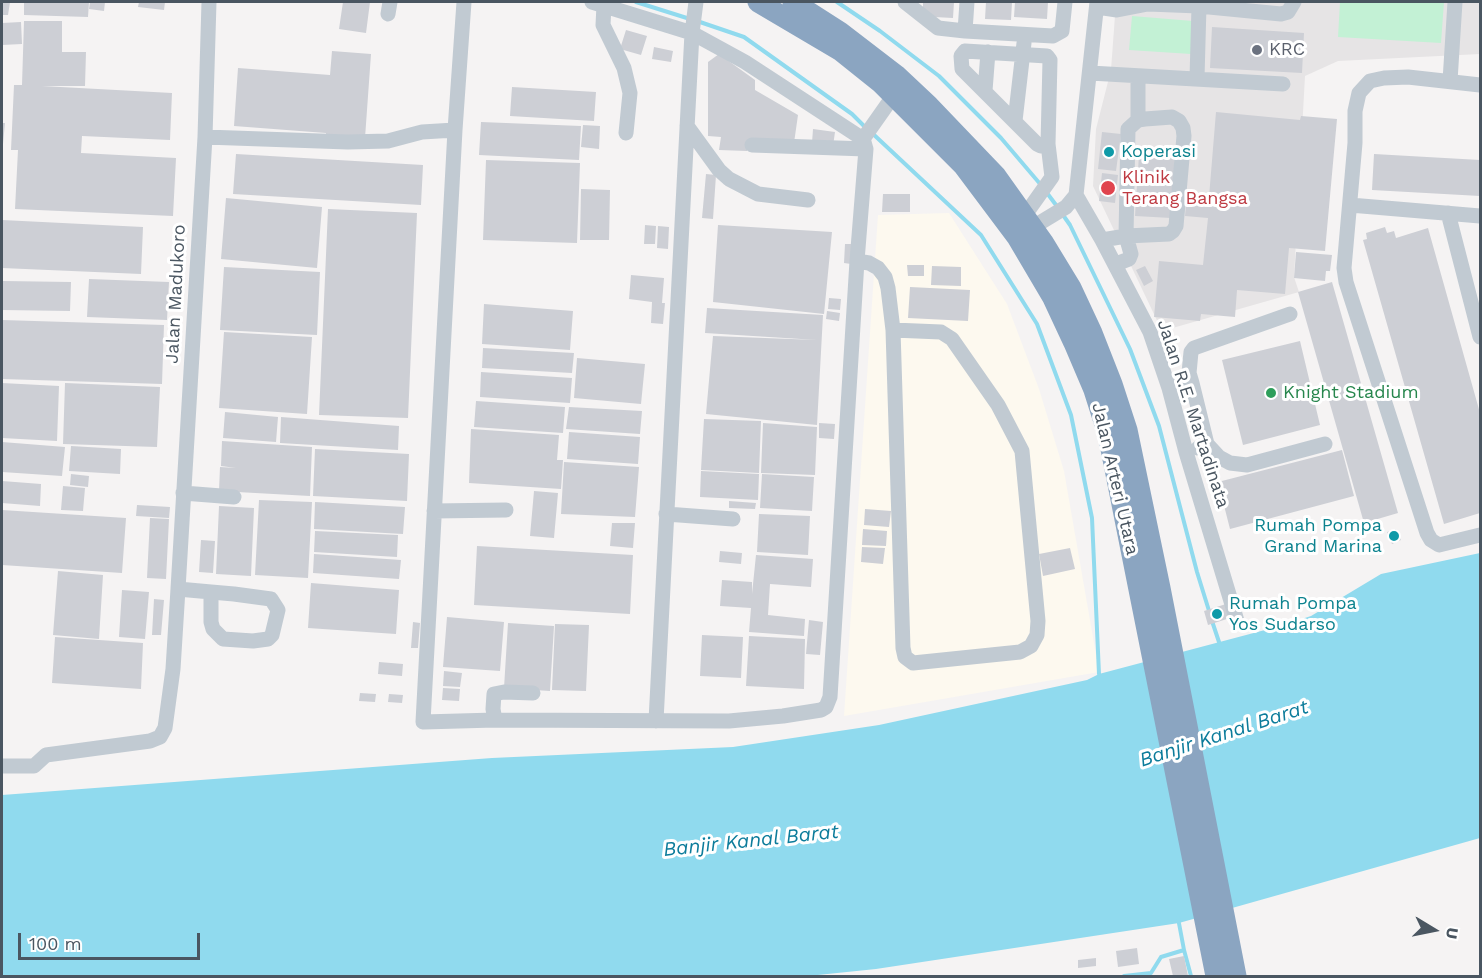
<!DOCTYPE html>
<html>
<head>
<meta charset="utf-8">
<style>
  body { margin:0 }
  #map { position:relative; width:1482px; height:978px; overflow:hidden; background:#f5f3f3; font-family:"Work Sans",sans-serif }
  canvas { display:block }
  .frame { position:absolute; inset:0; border:3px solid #4a5661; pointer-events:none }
  .north { position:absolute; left:1404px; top:900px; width:60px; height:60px; -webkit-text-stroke:4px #fff; paint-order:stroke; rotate:100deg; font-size:16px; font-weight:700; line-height:24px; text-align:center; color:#4a5661 }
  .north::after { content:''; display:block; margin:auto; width:21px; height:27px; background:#4a5661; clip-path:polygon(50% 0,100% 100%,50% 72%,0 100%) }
  .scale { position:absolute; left:18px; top:933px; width:182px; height:27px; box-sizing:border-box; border:3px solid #4a5661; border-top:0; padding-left:8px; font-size:18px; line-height:21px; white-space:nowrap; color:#4a5661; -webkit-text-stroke:4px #fff; paint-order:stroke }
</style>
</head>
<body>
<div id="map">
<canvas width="1482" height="978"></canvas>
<div class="frame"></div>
<div class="north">U</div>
<div class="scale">100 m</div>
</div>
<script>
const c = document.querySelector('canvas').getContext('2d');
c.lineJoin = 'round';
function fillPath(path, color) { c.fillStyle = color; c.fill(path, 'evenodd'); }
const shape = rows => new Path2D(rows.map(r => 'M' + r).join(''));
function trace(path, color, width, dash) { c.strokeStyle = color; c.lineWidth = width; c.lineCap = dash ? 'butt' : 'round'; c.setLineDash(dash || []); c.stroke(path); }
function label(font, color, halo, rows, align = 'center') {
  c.font = font + ' "Work Sans",sans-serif'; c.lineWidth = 6; c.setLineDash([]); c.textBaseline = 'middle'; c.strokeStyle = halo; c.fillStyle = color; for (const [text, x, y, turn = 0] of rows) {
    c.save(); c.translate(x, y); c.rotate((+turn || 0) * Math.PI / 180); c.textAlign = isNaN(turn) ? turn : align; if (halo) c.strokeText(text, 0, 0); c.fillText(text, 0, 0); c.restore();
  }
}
const commercial = shape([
  [949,213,1007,304,1039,389,1064,471,1099,672,844,716,878,215]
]);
const education = shape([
  [1116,2,1480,2,1480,54,1338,61,1305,76,1294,277,1299,292,1162,331,1093,186,1096,129,1111,70]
]);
const green = shape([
  [1340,2,1444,2,1441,43,1338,37],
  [1132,16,1193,21,1191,54,1129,50]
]);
const water = shape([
  [1480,553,1480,838,1179,923,876,969,808,976,2,976,2,795,492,758,733,747,879,725,1087,680,1099,674,1280,626,1311,616,1381,574]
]);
const stream = shape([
  [636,2,690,19],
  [837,2,880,31,939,76,1001,138,1041,185],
  [697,21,744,37,852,114,866,128],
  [872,133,981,235,1037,324,1071,415,1092,518,1099,674],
  [1047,193,1059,209],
  [1063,215,1070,225,1130,349,1159,426,1197,572,1210,614],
  [1212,621,1220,645],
  [1184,950,1191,976],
  [1124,976,1151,973,1161,957,1184,950,1178,918]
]);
const building = shape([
  [2,2,10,2,8,15,2,15],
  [24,2,89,2,88,17,24,15],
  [90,2,105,2,104,11,89,9],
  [139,2,165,2,164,10,138,7],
  [343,2,370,2,366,33,339,29],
  [923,2,954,2,953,18,934,17,923,9],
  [986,2,1012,2,1011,20,985,19],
  [1015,2,1048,2,1047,19,1014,17],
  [24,21,62,21,62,52,86,52,85,86,42,86,172,93,170,140,82,136,81,153,176,158,173,216,15,209,18,150,11,150,14,85,22,85],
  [21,22,22,44,2,45,2,23],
  [1212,27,1304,33,1302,73,1210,68],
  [626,30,647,36,641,55,620,49],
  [654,47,673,51,671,62,652,59],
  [332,51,371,54,365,138,326,135,326,133,234,126,238,68,330,75],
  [719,54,755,80,755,90,798,115,794,143,748,143,747,151,719,150,721,137,708,136,708,62],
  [512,87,596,92,594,121,510,116],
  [1216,112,1300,120,1301,116,1337,119,1325,251,1289,248,1285,294,1237,290,1235,317,1201,314,1200,321,1154,317,1159,261,1203,265,1208,218,1185,216,1187,195,1209,197],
  [481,122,581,126,579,160,479,155],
  [2,123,5,123,3,144,2,144],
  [583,125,600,126,599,149,581,147],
  [813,129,835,132,833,146,812,143],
  [1102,132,1121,134,1116,171,1098,169],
  [236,154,423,165,421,205,233,194],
  [1374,154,1480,160,1480,196,1372,190],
  [1139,155,1175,158,1171,218,1135,216],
  [486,160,580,163,577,243,483,240],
  [1102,173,1118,175,1115,203,1099,201],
  [706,174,716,175,713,219,702,218],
  [581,189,610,190,609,240,580,240],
  [883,194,910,194,910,212,882,212],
  [226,198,322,207,317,268,221,259],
  [328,209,417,213,408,418,319,415],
  [2,220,143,227,141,274,2,268],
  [645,225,656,226,655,244,644,244],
  [718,225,832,232,824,314,713,302],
  [658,226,669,227,668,249,657,248],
  [1385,227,1387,233,1394,231,1396,238,1428,228,1480,413,1480,513,1444,524,1363,240,1367,239,1366,233],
  [845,244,852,244,851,264,844,263],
  [1296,252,1332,255,1330,271,1326,271,1325,281,1294,278],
  [907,265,924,265,924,276,908,276],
  [932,266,961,267,961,286,931,285],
  [1145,266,1153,281,1144,286,1136,270],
  [224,267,320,272,317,335,220,330],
  [631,275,664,278,662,303,665,303,663,324,651,323,652,302,629,299],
  [89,279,169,282,167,320,87,317],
  [3,281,71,282,70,311,2,310],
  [1332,282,1398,513,1364,523,1298,292],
  [910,287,970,290,968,321,908,318],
  [829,298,841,299,840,310,828,309],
  [484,304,573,311,570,350,482,344],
  [707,308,823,315,817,425,706,414,713,336,817,340,705,333],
  [827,311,840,313,839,321,826,319],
  [2,320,164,325,162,384,2,379],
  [224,332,312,337,307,414,219,408],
  [1300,341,1320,425,1243,445,1222,360],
  [483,348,574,353,572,373,482,368],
  [577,358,645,364,641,404,574,398],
  [481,372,572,378,570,403,480,397],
  [2,383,59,386,57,441,2,438],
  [65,383,160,387,157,447,63,444],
  [476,401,565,407,563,433,474,427],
  [569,407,642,411,640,434,566,429],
  [225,412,278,417,276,442,223,438],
  [281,417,399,426,398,450,280,443],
  [704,419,761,421,759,473,701,470],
  [763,423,817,427,815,475,761,473],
  [819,423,835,424,834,439,819,438],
  [471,429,559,435,557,460,563,460,561,489,469,483],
  [569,432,640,437,638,464,567,459],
  [222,441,312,447,310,496,219,491,220,467,236,468,221,466],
  [2,442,65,447,62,476,2,472],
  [71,446,121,449,120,474,69,471],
  [315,449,409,454,407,501,313,496],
  [1342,450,1354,496,1230,529,1218,482],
  [564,462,639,467,635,517,561,514],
  [701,471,759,474,758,500,700,497],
  [71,474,89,476,88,487,70,485],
  [762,474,814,477,812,511,760,508],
  [2,481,41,484,40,506,2,503],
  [63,486,85,488,83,511,61,510],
  [534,491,558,493,554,538,530,536],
  [259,500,312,502,308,578,255,575],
  [729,501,756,503,755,509,729,508],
  [315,502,405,507,403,534,314,529],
  [137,505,170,507,169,518,136,516],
  [219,506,254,508,251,576,216,574],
  [865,509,891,511,889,527,864,525],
  [2,510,126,518,122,573,2,565],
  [759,514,810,516,808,555,757,552],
  [150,518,169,519,166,579,147,578],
  [612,523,635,523,633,548,610,546],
  [863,529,887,531,886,546,862,545],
  [1396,529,1401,540,1392,544,1387,532],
  [315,531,398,535,397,557,314,552],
  [201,540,215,541,213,573,199,572],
  [477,546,633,555,630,614,474,605],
  [862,547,885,548,883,564,861,562],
  [1070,548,1075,569,1043,576,1039,554],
  [720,551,742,553,741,564,719,562],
  [314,554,401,560,399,579,313,573],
  [756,555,813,559,811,587,770,584,768,615,805,619,804,636,749,632,751,608,720,606,722,580,752,582,752,594],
  [58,571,103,575,99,639,53,635],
  [311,583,399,590,396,634,308,628],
  [122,590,149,592,145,639,119,637],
  [154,599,164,600,161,635,152,635],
  [1226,604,1230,618,1208,625,1204,611],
  [447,617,504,622,500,671,443,667],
  [809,620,823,622,820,655,806,654],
  [413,622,420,623,418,648,411,648],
  [508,623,554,626,550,691,504,688],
  [555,624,589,625,586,691,552,690],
  [702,635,743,637,741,678,700,676],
  [749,636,805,639,804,689,746,686],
  [55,637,143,643,141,689,52,683],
  [379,662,403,664,402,676,378,674],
  [444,671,462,673,460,687,443,686],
  [443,688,460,689,459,701,442,700],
  [360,693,376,694,375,702,359,701],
  [389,694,403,695,402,703,388,702],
  [1137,948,1139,964,1118,967,1116,951],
  [1184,956,1188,976,1173,976,1169,959],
  [1096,958,1096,966,1078,968,1078,960]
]);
const minor = shape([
  [464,2,455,130,423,722,495,720,729,721,783,716,821,710,826,707,830,697,857,261,866,149,864,142,863,139,745,62,692,33,592,2],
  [905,2,938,28,965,31,1053,36,1062,31,1065,2],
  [604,5,603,25,624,68,630,93,626,133],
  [1097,7,1117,10,1148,4,1199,6,1281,14,1288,12,1294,2],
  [388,14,390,2],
  [965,31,967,2],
  [965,51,1047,56,1050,60,1048,144,1041,146,1037,144,962,69,961,56,965,51],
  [1090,73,1283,84],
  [1197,78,1199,6],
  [1450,81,1455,2],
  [1480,85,1408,77,1384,78,1370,81,1359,93,1355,111,1355,143,1344,268,1346,282,1427,533,1431,540,1439,545,1480,535],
  [985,91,988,52],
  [1138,120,1138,76],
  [1015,121,1024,43],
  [687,126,719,170,729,179,758,194,808,200],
  [205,137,348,142,388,141,422,132,455,130],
  [863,139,894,95],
  [752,145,866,149],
  [1076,195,1102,240,1150,332,1169,388,1186,452,1237,621],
  [1350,205,1480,216],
  [1448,213,1480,337],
  [1025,215,1052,177,1048,144],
  [1033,227,1066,207,1076,195,1097,2],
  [1102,240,1126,236,1169,234,1173,231,1176,226,1184,136,1183,128,1179,121,1172,117,1145,119,1138,120,1128,129,1126,236,1131,254,1129,259,1116,264],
  [857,261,869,263,878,268,885,277,888,288,893,330,903,648,905,657,913,663,1020,652,1031,646,1037,635,1038,621,1022,451,998,405,952,339,941,332,893,330],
  [1192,383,1207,444,1198,448],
  [1169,388,1192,383,1189,373,1191,352,1194,348,1290,314],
  [1207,444,1219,457,1230,463,1247,465,1325,444],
  [183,493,234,497],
  [434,511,506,510],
  [666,514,733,519],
  [178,589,211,592,234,594,271,599,278,610,272,635,268,639,253,641,223,639,213,629,211,622,211,592],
  [495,720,493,709,494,694,504,692,533,693],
  [656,721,692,33,696,2],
  [2,766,34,766,46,755,150,741,160,737,165,728,173,669,178,589,205,137,209,2]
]);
const highway = shape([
  [758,2,841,51,881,83,963,165,1017,237,1053,298,1074,343,1094,390,1108,434,1216,976],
  [793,2,840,32,896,75,929,106,996,176,1043,242,1071,288,1092,333,1112,384,1127,430,1160,588,1236,976]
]);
const markers = [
  [1257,50,6,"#6b7280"],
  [1109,152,6,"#0f9aa8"],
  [1108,188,8,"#e0444e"],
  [1271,393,6,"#2e9e5b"],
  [1394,536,6,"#0f9aa8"],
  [1217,614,6,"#0f9aa8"]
];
const worshipNames = [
  ["KRC",1269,50]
];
const cultureNames = [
  ["Koperasi",1121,152],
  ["Rumah Pompa",1382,526,"right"],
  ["Grand Marina",1382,547,"right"],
  ["Rumah Pompa",1229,604],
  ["Yos Sudarso",1229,625]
];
const healthNames = [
  ["Klinik",1122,178],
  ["Terang Bangsa",1122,199]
];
const streetNames = [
  ["Jalan Madukoro",176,294,-87],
  ["Jalan R.E. Martadinata",1193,414,72],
  ["Jalan Arteri Utara",1115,479,77]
];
const leisureNames = [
  ["Knight Stadium",1283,393]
];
const waterNames = [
  ["Banjir Kanal Barat",1224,734,-18],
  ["Banjir Kanal Barat",751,841,-6]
];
fillPath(commercial, '#fdf9ef');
fillPath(education, '#e6e4e5');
fillPath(green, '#c3f1d5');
fillPath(water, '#90daee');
trace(stream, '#90daee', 4);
fillPath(building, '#cdcfd5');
trace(minor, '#c1cad2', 15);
trace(highway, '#8ba5c1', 21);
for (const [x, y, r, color] of markers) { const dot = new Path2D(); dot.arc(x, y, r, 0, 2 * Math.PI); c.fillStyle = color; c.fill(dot); trace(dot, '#fff', 2); }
label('18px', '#5b616d', '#fff', worshipNames, 'left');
label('18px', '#0d838f', '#fff', cultureNames, 'left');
label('18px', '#be3a42', '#fff', healthNames, 'left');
label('18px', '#4a5661', '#fff', streetNames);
label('18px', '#27864d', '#fff', leisureNames, 'left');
label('italic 20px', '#0c7c9b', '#fff', waterNames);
</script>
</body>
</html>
